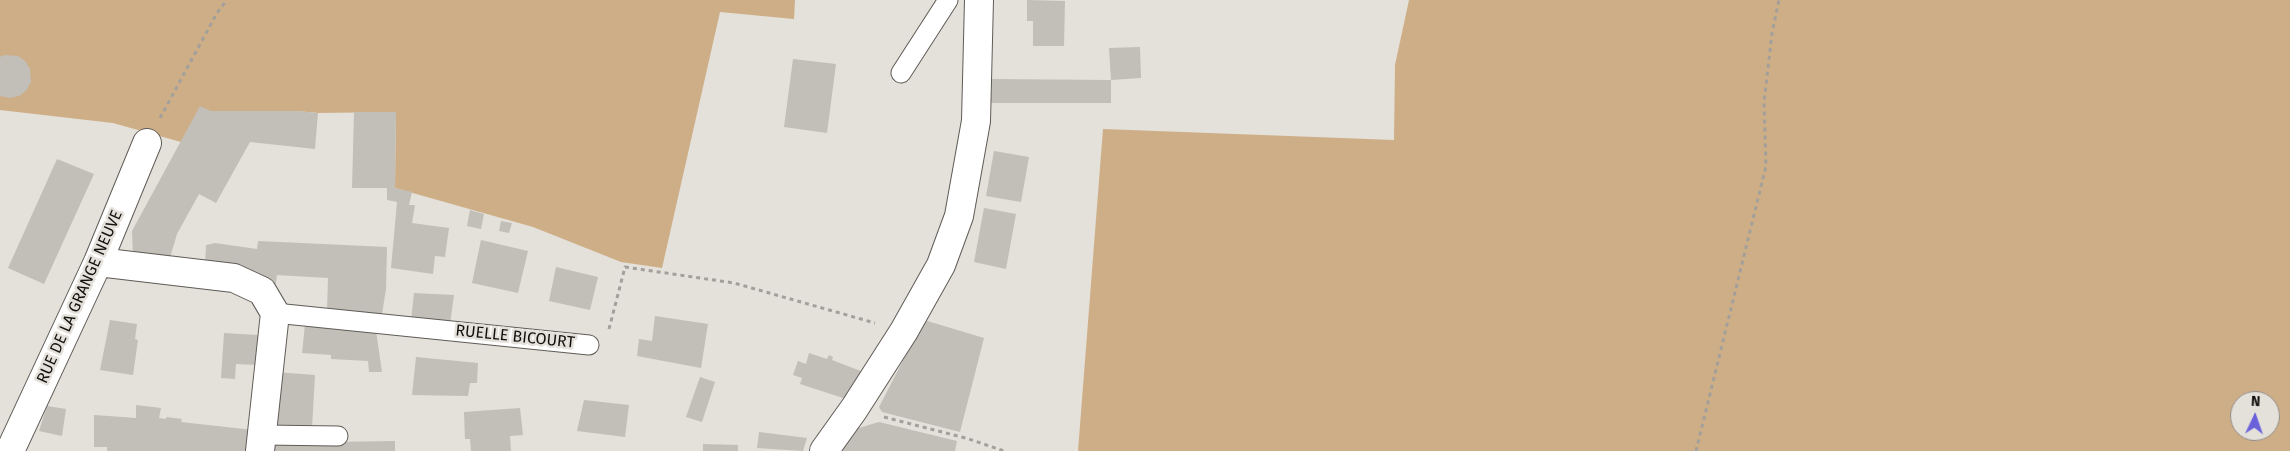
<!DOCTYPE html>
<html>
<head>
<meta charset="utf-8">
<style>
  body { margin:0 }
  #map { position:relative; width:2290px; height:451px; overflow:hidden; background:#e4e0da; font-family:"Fira Sans",sans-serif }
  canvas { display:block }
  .north { position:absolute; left:2230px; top:391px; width:50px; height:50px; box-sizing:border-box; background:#e4e0da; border:1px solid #908c88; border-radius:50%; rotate:3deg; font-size:14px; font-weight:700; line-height:20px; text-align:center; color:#110f0d }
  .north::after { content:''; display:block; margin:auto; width:18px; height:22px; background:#6b61db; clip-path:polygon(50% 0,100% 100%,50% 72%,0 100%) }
</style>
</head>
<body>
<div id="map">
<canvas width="2290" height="451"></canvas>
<div class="north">N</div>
</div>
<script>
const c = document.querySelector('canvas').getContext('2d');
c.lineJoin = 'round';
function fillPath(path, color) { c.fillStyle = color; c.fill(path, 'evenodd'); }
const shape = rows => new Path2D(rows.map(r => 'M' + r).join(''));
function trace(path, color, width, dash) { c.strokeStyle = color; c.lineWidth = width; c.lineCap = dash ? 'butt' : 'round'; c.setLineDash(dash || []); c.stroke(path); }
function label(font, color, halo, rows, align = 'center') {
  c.font = font + ' "Fira Sans",sans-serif'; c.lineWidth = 5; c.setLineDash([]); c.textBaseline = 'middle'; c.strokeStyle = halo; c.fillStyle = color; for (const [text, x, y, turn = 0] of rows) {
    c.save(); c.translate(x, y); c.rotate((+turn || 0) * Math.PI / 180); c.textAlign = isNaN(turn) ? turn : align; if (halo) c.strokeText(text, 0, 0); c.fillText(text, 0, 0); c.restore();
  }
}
const green = shape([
  [0,0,795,0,794,19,720,12,662,268,621,262,533,227,395,188,396,112,318,113,297,111,181,142,113,123,0,110],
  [1409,0,2290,0,2290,451,1078,451,1103,129,1394,140,1395,65],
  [2240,401,2270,401,2270,431,2240,431]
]);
const building = shape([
  [1027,0,1065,1,1064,46,1033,46,1033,21,1027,21],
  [1140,47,1141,78,1111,80,1111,103,991,103,992,79,1111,80,1109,48],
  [4,55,18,56,25,61,30,69,31,82,26,91,19,96,10,98,0,96,0,57],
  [793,59,836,64,827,133,784,127],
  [200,106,211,111,297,111,318,113,315,149,250,142,216,203,199,194,177,234,169,261,133,257,132,231],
  [354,112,396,112,395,188,412,192,409,205,415,205,412,223,449,228,445,257,435,256,433,274,391,268,397,202,387,200,387,188,352,188],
  [994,151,1029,157,1021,202,986,196],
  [57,159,94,174,44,284,8,268],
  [984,208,1016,214,1006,269,974,262],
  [470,210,484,214,481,229,467,226],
  [501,221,512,223,509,233,499,231],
  [481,240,528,251,518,293,472,283],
  [258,241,387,247,386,289,382,314,327,311,328,278,277,275,275,289,205,267,206,245,215,243,257,249],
  [556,267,598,277,590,310,549,301],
  [414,293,454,295,450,324,411,321],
  [655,316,708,324,701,368,637,356,639,339,652,341],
  [110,320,137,324,135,339,138,340,133,375,100,370],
  [924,320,984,338,960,432,882,412,879,407],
  [305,324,376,331,382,372,369,372,368,361,331,359,331,355,302,353],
  [224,333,258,335,257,365,236,364,235,379,221,378],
  [809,353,827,359,829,355,833,357,832,360,866,373,846,399,800,384,802,378,793,375,798,361,806,364],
  [416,357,478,363,477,383,470,383,468,396,412,395],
  [275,372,315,375,312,428,272,427],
  [700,377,715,382,702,422,686,417],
  [584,400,629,405,625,437,577,431],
  [136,405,161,408,159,418,166,419,166,417,182,419,181,422,253,430,251,451,107,451,107,447,94,447,94,415,136,418],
  [47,406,66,409,62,436,39,431],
  [520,408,523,435,510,436,511,451,471,451,470,439,465,439,464,412],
  [879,422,957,441,955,451,837,451,852,430],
  [759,432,807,438,803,451,757,448],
  [395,441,395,451,271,451,271,443],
  [703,444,738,445,738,451,703,451]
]);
const path = shape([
  [160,118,217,13,227,0],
  [609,329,625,267,734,283,875,323],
  [884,417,969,439,1004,451],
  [1696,451,1766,166,1764,102,1772,33,1779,0]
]);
const service = shape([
  [901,73,948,0],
  [275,313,589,345],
  [263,435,338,436]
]);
const minor = shape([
  [98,262,234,278,262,291,275,313,260,451],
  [10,451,98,262,147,143],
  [824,451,854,409,904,331,941,265,959,216,976,121,979,0]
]);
const streetNames = [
  ["RUE DE LA GRANGE NEUVE",80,297,-66],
  ["RUELLE BICOURT",515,337,6]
];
fillPath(green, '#ceae86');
fillPath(building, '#c2beb8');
trace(service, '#5f5b56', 21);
trace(minor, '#5f5b56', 30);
trace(path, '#a3a09b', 3, [4, 4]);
trace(service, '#fff', 19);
trace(minor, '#fff', 28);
label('16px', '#110f0d', '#e4e0da', streetNames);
</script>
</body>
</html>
